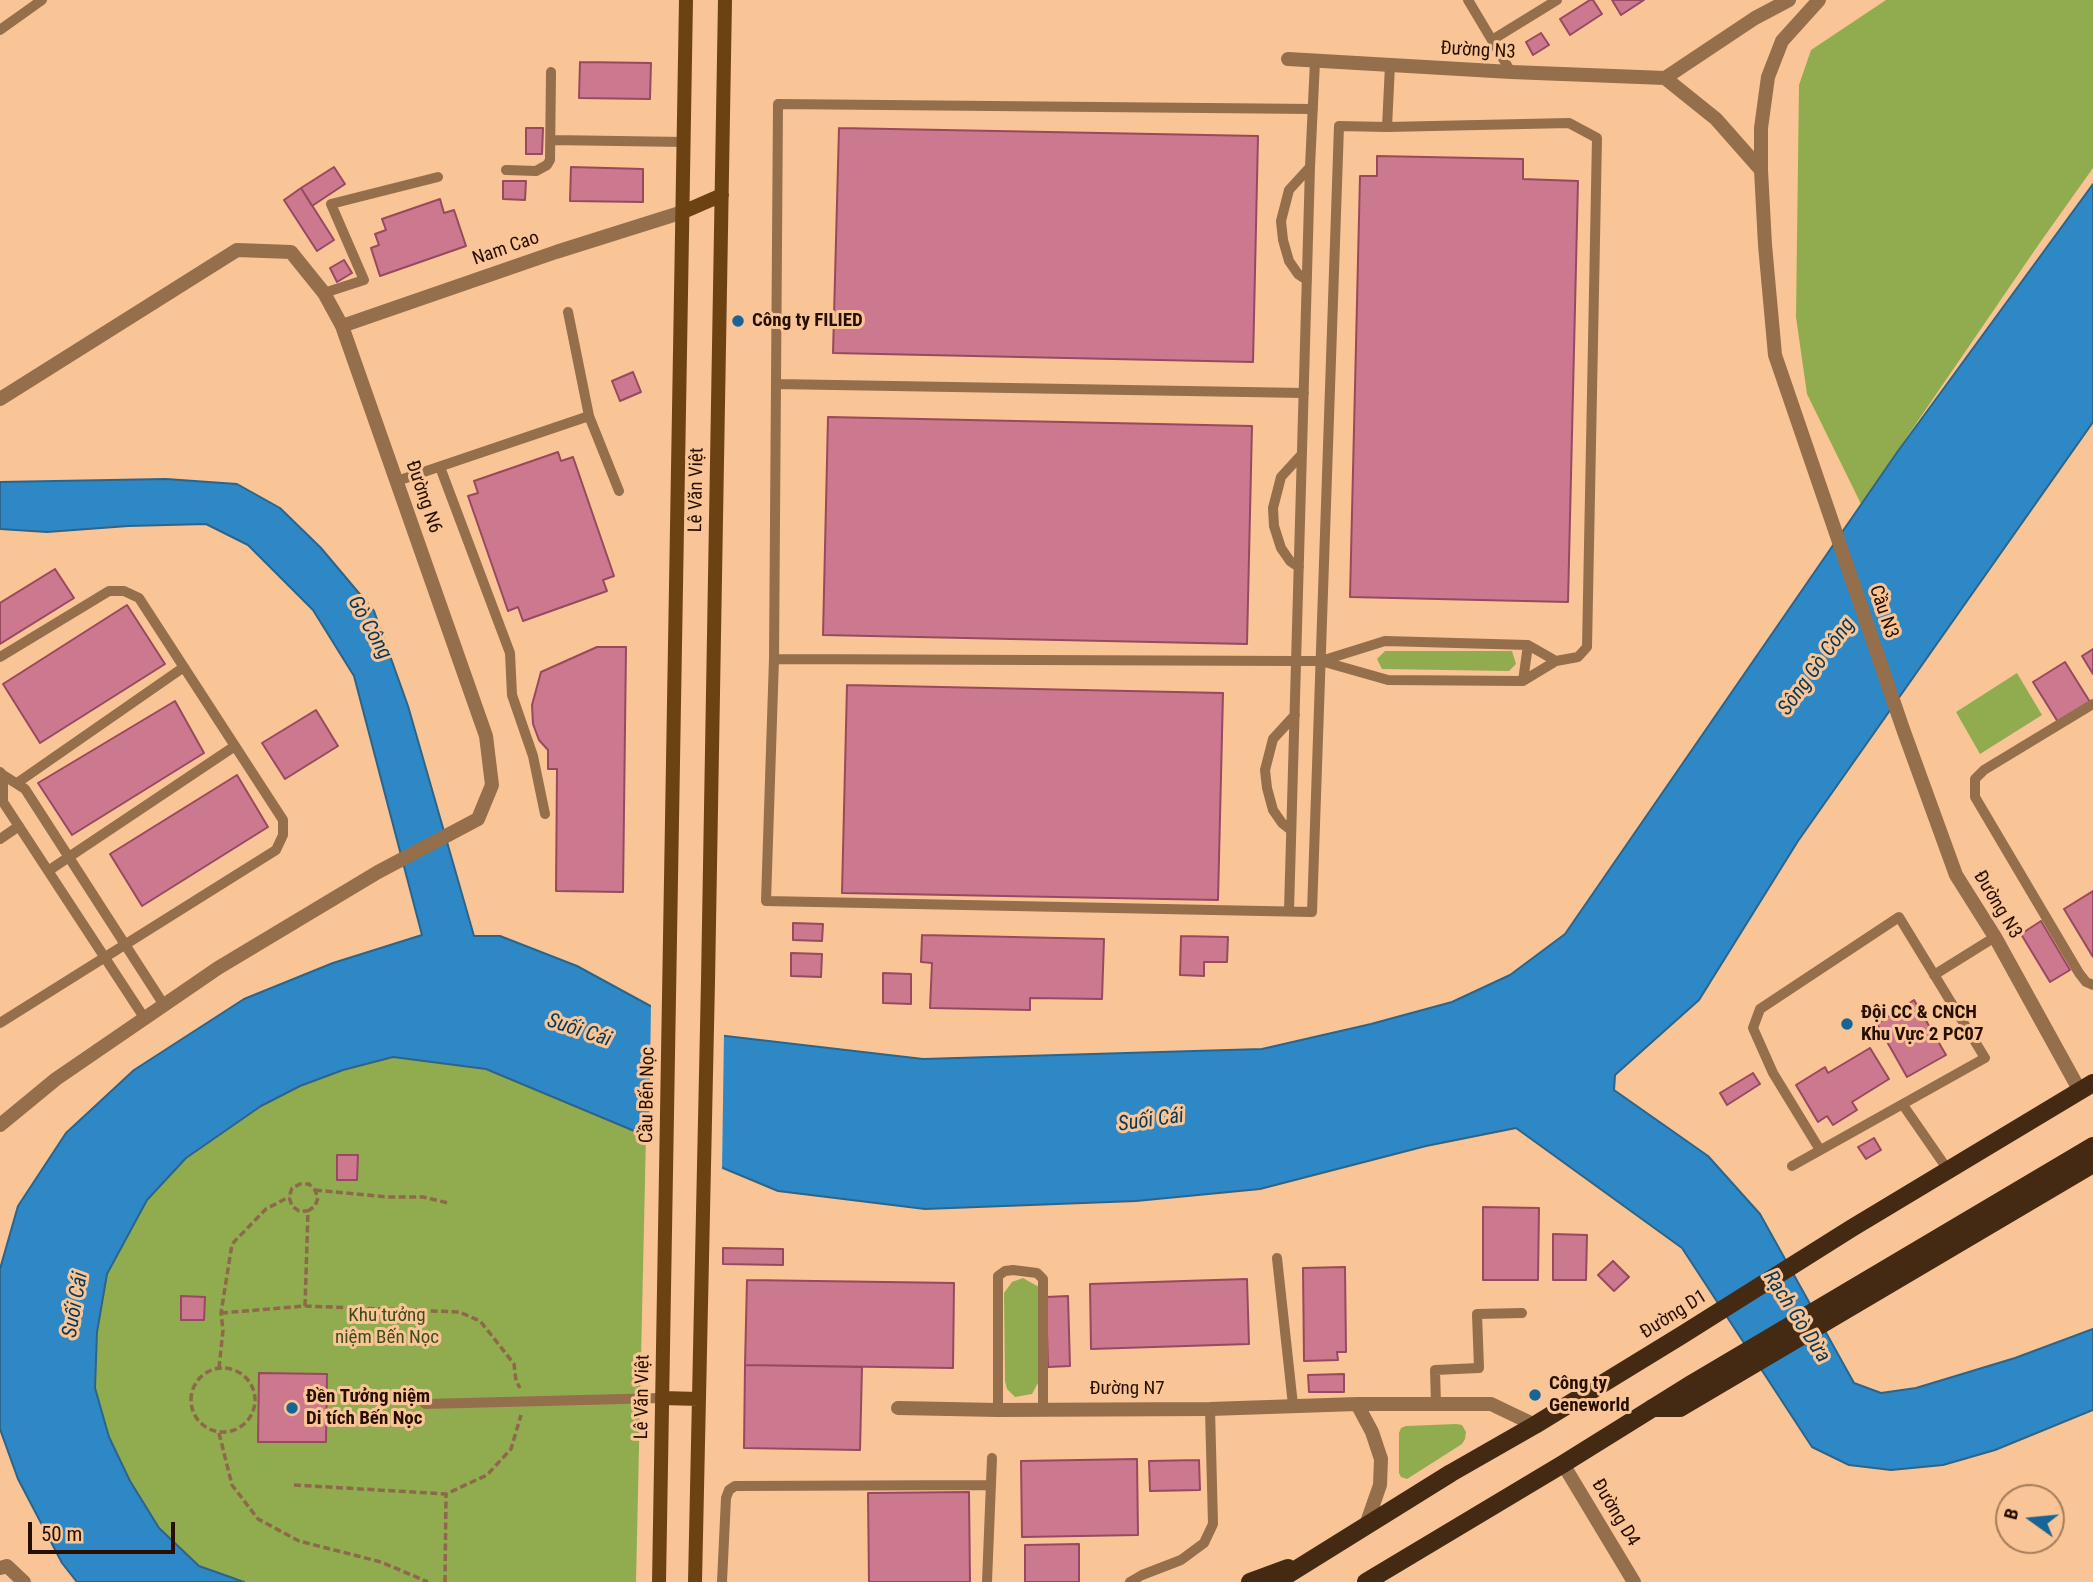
<!DOCTYPE html>
<html>
<head>
<meta charset="utf-8">
<style>
  body { margin:0 }
  #map { position:relative; width:2093px; height:1582px; overflow:hidden; background:#f9c596; font-family:"Roboto Condensed",sans-serif }
  canvas { display:block }
  .north { position:absolute; left:1995px; top:1484px; width:70px; height:70px; box-sizing:border-box; background:#f9c596; border:2px solid #a57c5a; border-radius:50%; rotate:285deg; font-size:19px; font-weight:700; line-height:28px; text-align:center; color:#260f00 }
  .north::after { content:''; display:block; margin:auto; width:24px; height:32px; background:#176597; clip-path:polygon(50% 0,100% 100%,50% 72%,0 100%) }
  .scale { position:absolute; left:28px; top:1522px; width:147px; height:32px; box-sizing:border-box; border:4px solid #260f00; border-top:0; padding-left:9px; font-size:21px; line-height:24px; white-space:nowrap; color:#260f00; -webkit-text-stroke:5px #f9c596; paint-order:stroke }
</style>
</head>
<body>
<div id="map">
<canvas width="2093" height="1582"></canvas>
<div class="north">B</div>
<div class="scale">50 m</div>
</div>
<script>
const c = document.querySelector('canvas').getContext('2d');
c.lineJoin = 'round';
function fillPath(path, color) { c.fillStyle = color; c.fill(path, 'evenodd'); }
const shape = rows => new Path2D(rows.map(r => 'M' + r).join(''));
function trace(path, color, width, dash) { c.strokeStyle = color; c.lineWidth = width; c.lineCap = dash ? 'butt' : 'round'; c.setLineDash(dash || []); c.stroke(path); }
function label(font, color, halo, rows, align = 'center') {
  c.font = font + ' "Roboto Condensed",sans-serif'; c.lineWidth = 6; c.setLineDash([]); c.textBaseline = 'middle'; c.strokeStyle = halo; c.fillStyle = color; for (const [text, x, y, turn = 0] of rows) {
    c.save(); c.translate(x, y); c.rotate((+turn || 0) * Math.PI / 180); c.textAlign = isNaN(turn) ? turn : align; if (halo) c.strokeText(text, 0, 0); c.fillText(text, 0, 0); c.restore();
  }
}
const green = shape([
  [1886,0,2093,0,2093,168,2039,244,1861,504,1807,394,1796,317,1799,85,1811,50],
  [1385,651,1512,651,1516,664,1509,671,1382,669,1377,659],
  [2017,673,2042,715,1980,754,1956,712],
  [392,1056,486,1069,646,1136,636,1582,244,1582,199,1566,159,1528,130,1481,109,1437,95,1388,97,1332,107,1274,147,1200,186,1158,261,1106,300,1086,343,1070],
  [1023,1278,1039,1287,1038,1383,1032,1394,1015,1397,1007,1389,1005,1381,1004,1293,1012,1282],
  [1456,1424,1462,1425,1466,1432,1465,1439,1462,1444,1407,1479,1401,1477,1399,1473,1399,1433,1401,1428,1406,1426]
]);
const water = shape([
  [2093,184,2093,422,1798,841,1699,1000,1615,1075,1614,1090,1708,1156,1760,1214,1854,1383,1881,1393,1916,1388,2015,1358,2093,1329,2093,1410,1995,1450,1943,1465,1891,1470,1849,1465,1812,1447,1682,1248,1516,1128,1426,1146,1260,1189,1136,1201,925,1209,778,1191,486,1069,393,1057,343,1070,300,1086,261,1106,186,1158,147,1200,107,1274,97,1332,95,1388,109,1437,130,1481,159,1528,199,1566,244,1582,77,1582,62,1563,18,1479,0,1429,0,1269,18,1206,66,1133,134,1070,244,999,333,963,422,935,354,676,313,610,248,545,206,524,128,526,47,532,0,529,0,482,166,479,237,484,280,508,321,548,374,611,408,706,474,936,500,936,577,966,700,1033,923,1059,1262,1049,1371,1024,1452,1002,1510,975,1565,934,1898,451,2093,184]
]);
const pier = shape([
  [651,1003,701,1030,724,1032,722,1171,649,1141]
]);
const building = shape([
  [1590,0,1593,0,1602,14,1570,35,1560,19,1590,0],
  [1612,0,1644,0,1621,15,1612,0],
  [1541,33,1549,45,1533,55,1526,42,1541,33],
  [580,62,651,63,650,99,579,98,580,62],
  [526,128,543,128,542,154,526,154,526,128],
  [839,128,1258,136,1253,362,833,353,839,128],
  [1377,156,1523,159,1523,179,1578,181,1568,602,1350,597,1360,176,1377,176,1377,156],
  [334,167,345,184,312,206,301,188,334,167],
  [571,167,643,169,643,202,570,201,571,167],
  [503,181,526,181,525,200,503,199,503,181],
  [301,188,334,240,317,251,284,200,301,188],
  [440,199,444,213,454,210,466,246,380,276,371,248,379,245,375,234,386,230,382,219,440,199],
  [344,260,352,273,337,282,330,268,344,260],
  [633,372,641,392,620,401,612,381,633,372],
  [828,417,1252,426,1247,644,823,635,828,417],
  [558,452,561,461,573,457,614,576,603,580,607,591,523,621,518,607,508,611,468,496,478,493,474,481,558,452],
  [55,569,74,598,0,644,0,603,55,569],
  [127,605,165,664,40,743,3,684,127,605],
  [597,647,626,647,623,892,556,891,557,769,548,769,548,750,539,740,533,724,532,705,541,672,597,647],
  [2093,649,2093,674,2082,656,2093,649],
  [2065,662,2090,702,2058,722,2033,682,2065,662],
  [847,685,1223,693,1218,900,842,893,847,685],
  [175,701,204,753,72,835,38,783,175,701],
  [316,710,338,746,285,779,262,743,316,710],
  [237,775,268,827,142,906,110,854,237,775],
  [2093,891,2093,957,2064,909,2093,891],
  [2041,921,2070,970,2050,982,2021,934,2041,921],
  [793,923,823,924,822,941,793,940,793,923],
  [922,935,1104,939,1102,999,1030,998,1030,1010,930,1008,932,963,921,962,922,935],
  [1181,936,1228,937,1227,962,1204,962,1204,976,1180,975,1181,936],
  [791,953,822,954,821,977,791,976,791,953],
  [883,973,911,974,911,1004,883,1003,883,973],
  [1914,1000,1946,1055,1907,1077,1877,1024,1914,1000],
  [1870,1048,1889,1079,1852,1102,1857,1110,1833,1125,1827,1116,1818,1122,1796,1085,1825,1067,1828,1073,1870,1048],
  [1753,1073,1760,1084,1727,1105,1720,1093,1753,1073],
  [1874,1138,1881,1150,1866,1159,1858,1147,1874,1138],
  [337,1155,358,1155,357,1180,337,1180,337,1155],
  [1483,1207,1539,1208,1538,1280,1483,1280,1483,1207],
  [1553,1234,1587,1235,1586,1280,1553,1280,1553,1234],
  [723,1248,783,1249,783,1265,723,1264,723,1248],
  [1613,1261,1629,1277,1614,1291,1598,1275,1613,1261],
  [1345,1267,1346,1352,1337,1352,1338,1360,1304,1361,1303,1268,1345,1267],
  [1247,1279,1249,1344,1091,1349,1090,1284,1247,1279],
  [747,1280,954,1283,953,1368,745,1365,747,1280],
  [181,1296,205,1297,204,1320,181,1320,181,1296],
  [1068,1296,1070,1366,1048,1367,1046,1297,1068,1296],
  [745,1365,862,1367,860,1450,744,1448,745,1365],
  [259,1373,327,1374,326,1442,258,1442,259,1373],
  [1344,1374,1344,1392,1309,1392,1308,1375,1344,1374],
  [1137,1459,1138,1535,1022,1537,1021,1461,1137,1459],
  [1199,1460,1200,1490,1150,1491,1149,1461,1199,1460],
  [969,1492,970,1582,869,1582,868,1493,969,1492],
  [1079,1544,1079,1582,1025,1582,1025,1545,1079,1544]
]);
const path = shape([
  [315,1190,387,1197,423,1197,448,1203],
  [305,1306,308,1211,315,1206,318,1198,315,1190,309,1184,300,1184,292,1188,289,1197,292,1206,299,1211,308,1211],
  [221,1313,305,1306,459,1312,480,1321,489,1332,514,1364,516,1381,520,1388],
  [219,1368,223,1330,221,1313,232,1244,266,1209,289,1197],
  '191 1400a32 32 0 1 1 64 0a32 32 0 1 1-64 0Z',
  [219,1433,232,1485,258,1519,299,1541,381,1562,428,1582],
  [294,1485,446,1494,487,1475,511,1449,521,1415],
  [445,1582,446,1494]
]);
const service = shape([
  [1468,0,1511,72],
  [0,30,42,0],
  [1492,40,1557,0],
  [1313,109,778,104,774,659,766,901,1312,912,1339,126,1387,127,1569,123,1597,138,1587,647,1578,657,1556,661,1523,681,1388,680,1321,661],
  [1387,127,1390,65],
  [551,140,684,142],
  [506,170,536,171,547,165,550,160,551,72],
  [1307,280,1298,274,1289,261,1283,240,1281,221,1289,190,1310,167],
  [324,293,364,280,331,204,438,177],
  [568,312,589,416,619,491],
  [776,384,1304,393],
  [440,467,510,653,512,695,533,756,545,814],
  [397,481,589,416],
  [1299,567,1290,561,1281,548,1274,526,1273,508,1281,477,1302,454],
  [0,657,109,591,124,591,139,598,283,820,283,835,276,850,0,1023],
  [774,659,1296,661,1321,661,1385,641,1528,645,1556,661],
  [1523,681,1528,645],
  [2093,704,1984,770,1975,779,1975,797,2079,973,2086,982,2093,985],
  [0,772,3,775,25,789,164,1005],
  [3,775,3,802,145,1019],
  [17,783,184,667],
  [1291,830,1282,823,1273,810,1267,788,1265,770,1273,739,1295,715],
  [0,839,19,826],
  [48,871,235,746],
  [1289,911,1310,167,1315,61],
  [1934,975,1995,937],
  [1903,1105,1948,1170],
  [1792,1166,1985,1058,1899,917,1760,1009,1753,1028,1773,1073,1820,1150],
  [1277,1258,1293,1405],
  [425,1404,662,1398],
  [1436,1404,1435,1370,1479,1368,1477,1314,1522,1313],
  [998,1410,998,1276,1005,1271,1013,1270,1037,1273,1043,1279,1043,1409],
  [722,1582,726,1498,729,1490,735,1486,991,1485],
  [987,1582,992,1458],
  [1130,1582,1142,1575,1181,1560,1204,1543,1213,1524,1210,1409]
]);
const minor = shape([
  [1819,0,1782,41,1768,77,1761,128,1761,170,1765,245,1775,355,1903,729,1956,875,1995,937,2080,1091],
  [1288,59,1511,72,1665,78,1755,18,1789,0],
  [1665,78,1716,119,1761,170],
  [342,326,556,252,683,212],
  [0,399,237,250,291,252,324,293,342,326,486,736,492,785,478,819,378,872,218,968,56,1079,0,1125],
  [1357,1404,1372,1432,1381,1459,1380,1485,1365,1528],
  [898,1408,998,1410,1210,1409,1357,1404,1491,1404,1535,1425],
  [1563,1464,1634,1582],
  [0,1568,7,1566,24,1582]
]);
const secondary = shape([
  [683,212,722,195],
  [662,1398,699,1399],
  [659,1582,686,0],
  [695,1582,708,981,725,0]
]);
const primary = shape([
  [1652,1408,1680,1408,2093,1164],
  [1250,1582,1288,1568],
  [1276,1582,1451,1473,1535,1425,1682,1335,1852,1228,2093,1083],
  [1366,1582,1563,1464,1693,1383,2093,1146]
]);
const markers = [
  [738,321,7,"#176597"],
  [1847,1024,7,"#176597"],
  [1535,1395,7,"#176597"],
  [292,1408,7,"#176597"]
];
const streetNames = [
  ["Đường N3",1478,51,3],
  ["Nam Cao",506,249,-19],
  ["Lê Văn Việt",697,490,-89],
  ["Đường N6",423,497,71],
  ["Cầu N3",1883,612,71],
  ["Đường N3",1997,905,59],
  ["Cầu Bến Nọc",648,1095,-89],
  ["Đường D1",1674,1315,-32],
  ["Đường N7",1127,1389],
  ["Lê Văn Việt",643,1397,-89],
  ["Đường D4",1615,1513,59]
];
const poiNames = [
  ["Công ty FILIED",752,321],
  ["Đội CC & CNCH",1861,1013],
  ["Khu Vực 2 PC07",1861,1035],
  ["Công ty",1549,1384],
  ["Geneworld",1549,1406],
  ["Đền Tưởng niệm",306,1397],
  ["Di tích Bến Nọc",306,1419]
];
const parkNames = [
  ["Khu tưởng",387,1316],
  ["niệm Bến Nọc",387,1338]
];
const waterNames = [
  ["Gò Công",369,628,61],
  ["Sông Gò Công",1817,667,-54],
  ["Suối Cái",579,1031,18],
  ["Suối Cái",1151,1121,-8],
  ["Suối Cái",76,1305,-80],
  ["Rạch Gò Dừa",1796,1317,57]
];
fillPath(green, '#91ac4f');
fillPath(water, '#2e88c5');
trace(water, '#2c648a', 2);
fillPath(pier, '#f9c596');
fillPath(building, '#cc798f');
trace(building, '#974960', 2);
trace(path, '#8e684a', 3.5, [7, 3.5]);
trace(service, '#956e4b', 10);
trace(minor, '#956e4b', 14);
trace(secondary, '#6d4212', 14);
trace(primary, '#442a12', 18);
for (const [x, y, r, color] of markers) { const dot = new Path2D(); dot.arc(x, y, r, 0, 2 * Math.PI); c.fillStyle = color; c.fill(dot); trace(dot, '#f9c596', 2.5); }
label('19px', '#260f00', '#f9c596', streetNames);
label('bold 19px', '#260f00', '#f9c596', poiNames, 'left');
label('19px', '#3d4b1a', '#f9c596', parkNames);
label('italic 21px', '#063857', '#f9c596', waterNames);
</script>
</body>
</html>
